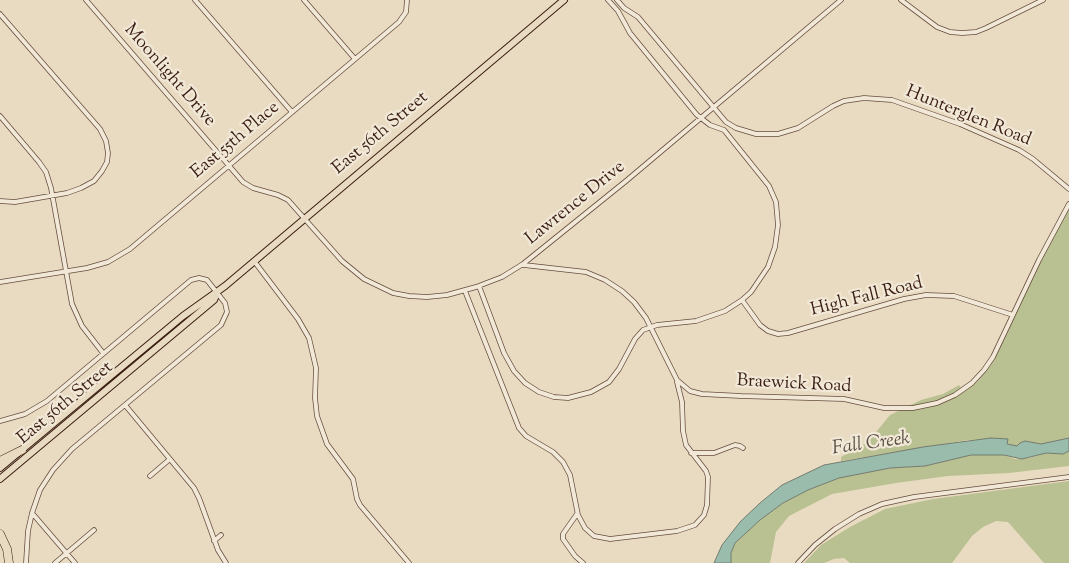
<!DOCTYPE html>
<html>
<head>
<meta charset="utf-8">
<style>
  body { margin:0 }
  canvas { display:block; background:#e9dbc1 }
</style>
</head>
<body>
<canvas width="1069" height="563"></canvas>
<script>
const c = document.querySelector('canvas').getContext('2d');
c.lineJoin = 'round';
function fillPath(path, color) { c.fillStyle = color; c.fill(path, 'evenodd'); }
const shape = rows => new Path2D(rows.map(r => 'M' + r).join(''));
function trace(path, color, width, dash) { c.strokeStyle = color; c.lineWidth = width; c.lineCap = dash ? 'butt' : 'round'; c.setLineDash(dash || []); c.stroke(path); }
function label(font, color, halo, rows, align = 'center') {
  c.font = font + ' "Sorts Mill Goudy",serif'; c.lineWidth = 4.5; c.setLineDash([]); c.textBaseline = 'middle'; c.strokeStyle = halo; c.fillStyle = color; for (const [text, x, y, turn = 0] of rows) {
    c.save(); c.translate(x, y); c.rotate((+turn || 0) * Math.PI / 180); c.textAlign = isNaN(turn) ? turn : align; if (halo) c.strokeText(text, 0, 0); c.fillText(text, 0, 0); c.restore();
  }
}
const green = shape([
  [1069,209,1069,438,1041,444,1025,441,1017,446,1007,444,1008,439,968,440,841,461,841,457,868,442,890,415,921,400,943,394,959,385,964,392,977,382,989,367,1051,241],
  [1069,451,1069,466,1009,473,948,476,896,483,832,494,789,516,776,532,770,563,731,563,731,553,735,543,760,520,783,503,808,490,839,478,890,468,925,466,971,455,1004,455,1015,459,1029,458,1046,453,1062,454],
  [1069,481,1069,563,1044,563,1008,522,996,521,983,527,972,536,952,563,850,563,844,558,834,559,824,563,804,563,821,545,850,527,885,509,933,499]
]);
const water = shape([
  [991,438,1008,439,1007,444,1017,446,1020,443,1025,441,1041,444,1069,438,1069,451,1063,454,1046,453,1022,459,1004,455,971,455,925,466,890,468,839,478,808,490,783,503,760,520,735,543,731,553,731,563,714,563,722,545,740,522,760,503,782,485,824,465,923,447,991,438]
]);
const minor = shape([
  [86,0,243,182,253,188,278,195,288,200,342,261,364,279,393,293,409,296,427,297,447,295,476,287,502,277,523,264,626,181,841,0],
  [195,0,292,112],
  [304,0,355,59],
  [617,0,624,8,638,17,726,122,736,128,756,134,778,134,798,128,833,106,844,101,864,98,892,100,960,124,1019,150,1033,159,1069,189],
  [901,0,937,27,950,32,962,33,976,32,986,28,1043,0],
  [0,14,100,129,106,141,108,153,107,162,102,171,94,181,81,188,67,193,15,202,0,201],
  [0,116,39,162,46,172,51,188,72,304,82,326,103,353],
  [254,261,298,319,309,338,316,368,315,398,317,416,327,444,353,479,357,499,360,505,409,563],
  [524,265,586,272,605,280,622,291,634,302,646,318,677,380,690,391,702,394,741,396,844,399,884,408,913,408,937,403,955,395,972,383,984,370,993,357,1039,260,1069,204],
  [0,282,87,268,108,262,130,249,399,22,406,12,407,0],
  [479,286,504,353,514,371,525,383,539,392,554,397,568,398,591,392,609,382,619,369,635,339,643,330,657,325,696,321,725,311,742,300,751,292,768,267,775,247,778,225,776,202,769,186,724,130,710,125,697,115,630,33,618,11,608,0],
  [465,291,519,428,526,436,553,452,563,462,570,475,578,515,585,528,594,536,610,539,677,531,695,525,704,515,707,505,708,477,706,471,686,445,683,431,682,402,677,382],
  [742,300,760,325,768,331,778,334,788,333,904,299,926,295,954,296,1013,315],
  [125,405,194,488,199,498,218,550,226,563],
  [0,421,25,414,47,401,191,280,199,278,207,280,225,303,227,312,221,325,72,449,53,470,40,490,32,513,28,531,26,563],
  [691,453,714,453,735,445,740,446,743,448],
  [150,476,170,459],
  [32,513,75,563],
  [577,514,563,534,563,539,575,556,583,563],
  [214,541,221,535],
  [55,563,94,530],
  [798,563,815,545,835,529,859,514,882,504,914,497,1069,477]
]);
const primary = shape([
  [0,468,183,316,225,286,564,0],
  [0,479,214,300,217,293]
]);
const motorway = shape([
  [0,461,22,450],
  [0,534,7,549,9,563]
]);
const streetNames = [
  ["Moonlight Drive",169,76,49],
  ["Hunterglen Road",968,117,22],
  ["East 56th Street",381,134,-40],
  ["East 55th Place",236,141,-40],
  ["Lawrence Drive",576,204,-39],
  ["High Fall Road",867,298,-14],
  ["Braewick Road",794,385,3],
  ["East 56th Street",66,404,-40]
];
const waterNames = [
  ["Fall Creek",871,445,-8]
];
fillPath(green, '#b9c091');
fillPath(water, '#99bcac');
trace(water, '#737c6e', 1);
trace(minor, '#664c3e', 5.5);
trace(primary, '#3a1d12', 8);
trace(motorway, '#3a1d12', 9);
trace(minor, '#f1e8d7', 4);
trace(primary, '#e9dbc1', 6);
trace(motorway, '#e9dbc1', 8);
label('18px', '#3a1d12', '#f1e8d7', streetNames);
label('italic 19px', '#564d40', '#f1e8d7', waterNames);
</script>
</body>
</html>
